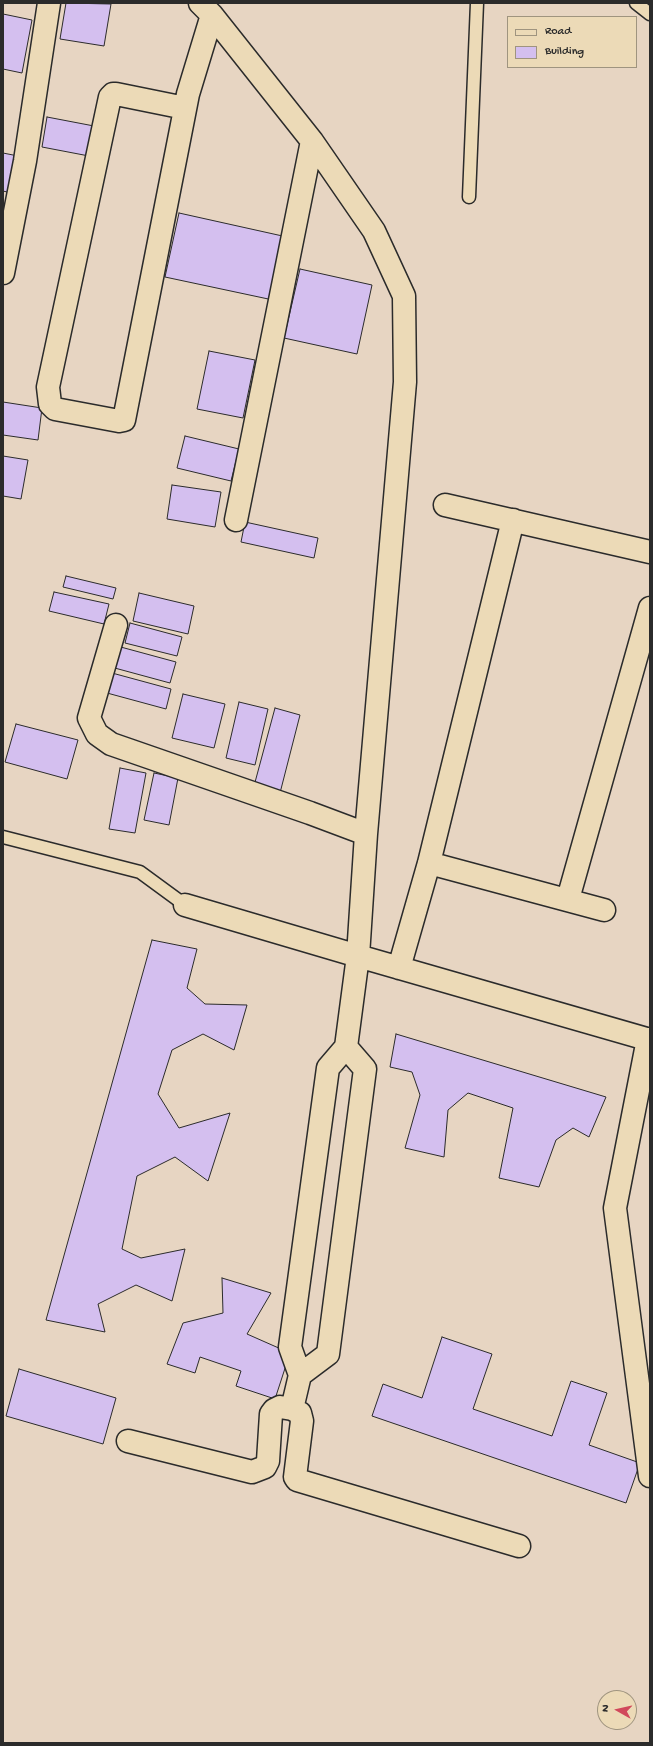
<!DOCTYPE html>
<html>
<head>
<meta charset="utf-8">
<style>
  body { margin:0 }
  #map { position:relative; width:653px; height:1746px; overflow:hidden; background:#e7d5c2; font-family:"Gochi Hand",sans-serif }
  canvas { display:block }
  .frame { position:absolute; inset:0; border:4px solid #2b2b2b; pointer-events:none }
  .legend { position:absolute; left:507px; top:16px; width:130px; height:52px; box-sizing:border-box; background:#ecdab7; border:1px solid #9f947f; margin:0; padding:5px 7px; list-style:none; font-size:12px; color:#2b2b2b }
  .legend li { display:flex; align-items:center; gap:8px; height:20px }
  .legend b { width:20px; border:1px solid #9f947f }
  .north { position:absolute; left:597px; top:1690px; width:40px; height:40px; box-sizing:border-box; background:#ecdab7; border:1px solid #9f947f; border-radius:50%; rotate:278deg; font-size:11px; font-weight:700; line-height:16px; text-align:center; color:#2b2b2b }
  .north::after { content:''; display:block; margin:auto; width:14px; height:18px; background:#d1495b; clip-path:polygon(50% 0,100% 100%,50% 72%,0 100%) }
</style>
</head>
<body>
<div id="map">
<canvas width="653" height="1746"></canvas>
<div class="frame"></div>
<ul class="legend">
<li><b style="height:5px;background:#ecdab7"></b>Road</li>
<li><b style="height:11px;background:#d4bfef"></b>Building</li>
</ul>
<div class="north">N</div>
</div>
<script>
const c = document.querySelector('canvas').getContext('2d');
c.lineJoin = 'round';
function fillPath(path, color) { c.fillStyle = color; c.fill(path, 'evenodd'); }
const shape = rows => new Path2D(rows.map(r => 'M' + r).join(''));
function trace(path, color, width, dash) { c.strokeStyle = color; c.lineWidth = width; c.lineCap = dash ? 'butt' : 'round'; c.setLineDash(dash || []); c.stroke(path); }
const building = shape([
  [66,3,111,4,104,46,60,39,66,3],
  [3,14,32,20,22,73,3,69,3,14],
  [47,117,94,126,89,156,42,147,47,117],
  [3,153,18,156,11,193,3,191,3,153],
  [179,213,287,237,273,300,165,277,179,213],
  [300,269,372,285,357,354,284,338,300,269],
  [209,351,255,360,243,418,197,409,209,351],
  [3,402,42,408,38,440,3,435,3,402],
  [185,436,239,449,231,481,177,468,185,436],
  [3,456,28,460,21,499,3,496,3,456],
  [172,485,221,492,215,527,167,519,172,485],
  [245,522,318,538,314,558,241,542,245,522],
  [66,576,116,588,113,599,63,587,66,576],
  [54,592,109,604,104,624,49,611,54,592],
  [139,593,194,606,188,634,133,621,139,593],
  [130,623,182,637,177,656,125,643,130,623],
  [117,646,176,662,170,683,111,667,117,646],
  [112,673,171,689,166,709,107,693,112,673],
  [183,694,225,704,214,748,172,738,183,694],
  [239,702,268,709,255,765,226,758,239,702],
  [275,708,300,715,280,793,254,786,275,708],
  [16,724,78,740,67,779,5,762,16,724],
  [120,768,146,773,135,833,109,829,120,768],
  [154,773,178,778,169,825,144,820,154,773],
  [152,940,197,949,187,988,205,1004,247,1005,234,1050,203,1034,172,1050,158,1094,179,1128,230,1113,208,1181,175,1157,137,1176,122,1249,141,1258,185,1249,172,1301,136,1285,98,1304,105,1332,46,1320,152,940],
  [396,1034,606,1097,589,1137,573,1128,556,1140,539,1187,499,1178,513,1108,468,1093,448,1110,444,1157,405,1148,420,1095,412,1072,390,1067,396,1034],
  [222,1278,271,1293,247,1334,290,1353,275,1399,236,1386,241,1371,200,1357,195,1373,167,1364,183,1323,223,1313,222,1278],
  [442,1337,492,1354,473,1409,552,1436,571,1381,607,1393,589,1445,640,1463,626,1503,372,1416,383,1384,422,1398,442,1337],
  [19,1369,116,1398,103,1444,6,1416,19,1369]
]);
const lane = shape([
  [636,3,650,14],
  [469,197,477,3],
  [3,837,140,872,185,905]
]);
const street = shape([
  [200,3,212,15,312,141,374,231,404,296,405,382,366,834,358,956,346,1047,328,1068,290,1347,300,1375,292,1409],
  [185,108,116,94,113,94,110,97,48,387,50,404,55,409,119,421,124,420,188,94,212,15],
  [3,273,25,161,49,3],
  [445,505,650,552],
  [236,520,312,141],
  [116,625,89,718,97,734,111,744,310,813,366,834],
  [429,863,604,910],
  [568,899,650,608],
  [185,905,358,956,650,1040],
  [399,968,429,863,513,520],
  [648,1039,615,1208,650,1476],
  [300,1375,328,1354,365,1069,346,1047],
  [128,1441,252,1472,265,1467,268,1461,271,1414,274,1410,280,1407,292,1409,300,1413,302,1421,295,1477,297,1480,519,1546]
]);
fillPath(building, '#d4bfef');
trace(building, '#2b2b2b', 1);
trace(lane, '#2b2b2b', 15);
trace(street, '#2b2b2b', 25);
trace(lane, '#ecdab7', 12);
trace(street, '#ecdab7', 22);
</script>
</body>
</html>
